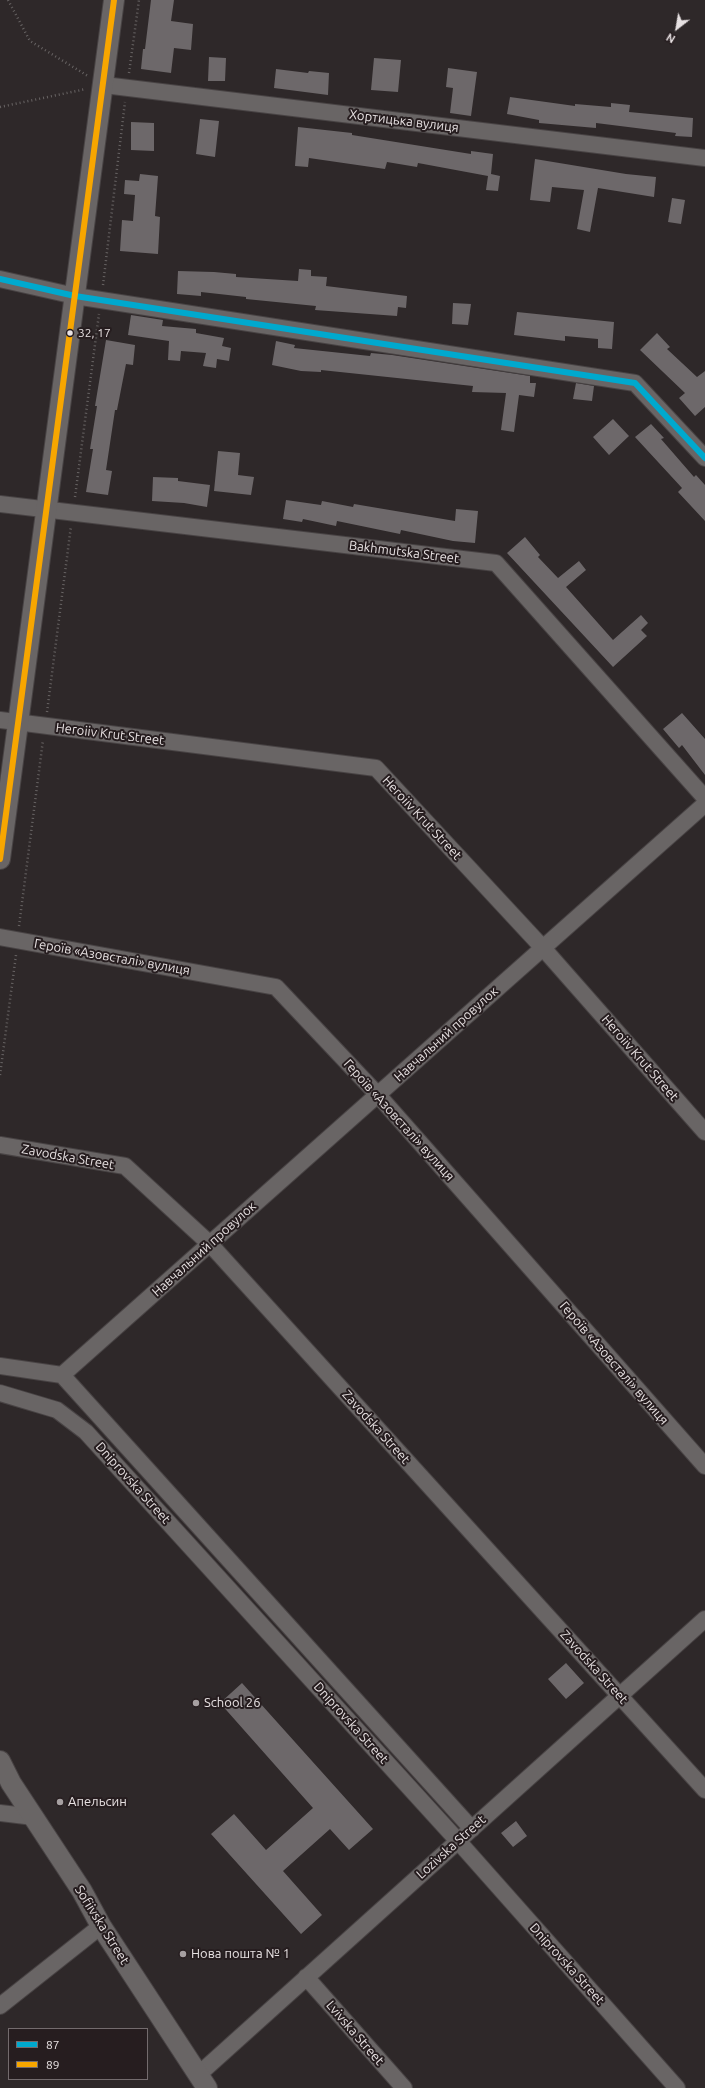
<!DOCTYPE html>
<html>
<head>
<meta charset="utf-8">
<style>
  body { margin:0 }
  #map { position:relative; width:705px; height:2088px; overflow:hidden; background:#2e2829; font-family:Ubuntu,sans-serif }
  canvas { display:block }
  .legend { position:absolute; left:8px; top:2028px; width:140px; height:52px; box-sizing:border-box; background:#261d1f; border:1px solid #736b6d; margin:0; padding:5px 7px; list-style:none; font-size:12px; color:#e7e1e2 }
  .legend li { display:flex; align-items:center; gap:8px; height:20px }
  .legend b { width:20px; border:1px solid #736b6d }
  .north { position:absolute; left:657px; top:8px; width:40px; height:40px; -webkit-text-stroke:3px #261d1f; paint-order:stroke; rotate:211deg; font-size:11px; font-weight:700; line-height:16px; text-align:center; color:#e7e1e2 }
  .north::after { content:''; display:block; margin:auto; width:14px; height:18px; background:#e7e1e2; clip-path:polygon(50% 0,100% 100%,50% 72%,0 100%) }
</style>
</head>
<body>
<div id="map">
<canvas width="705" height="2088"></canvas>
<ul class="legend">
<li><b style="height:5px;background:#00a9ce"></b>87</li>
<li><b style="height:5px;background:#f7a600"></b>89</li>
</ul>
<div class="north">N</div>
</div>
<script>
const c = document.querySelector('canvas').getContext('2d');
c.lineJoin = 'round';
function fillPath(path, color) { c.fillStyle = color; c.fill(path, 'evenodd'); }
const shape = rows => new Path2D(rows.map(r => 'M' + r).join(''));
function trace(path, color, width, dash) { c.strokeStyle = color; c.lineWidth = width; c.lineCap = dash ? 'butt' : 'round'; c.setLineDash(dash || []); c.stroke(path); }
function label(font, color, halo, rows, align = 'center') {
  c.font = font + ' Ubuntu,sans-serif'; c.lineWidth = 4; c.setLineDash([]); c.textBaseline = 'middle'; c.strokeStyle = halo; c.fillStyle = color; for (const [text, x, y, turn = 0] of rows) {
    c.save(); c.translate(x, y); c.rotate((+turn || 0) * Math.PI / 180); c.textAlign = isNaN(turn) ? turn : align; if (halo) c.strokeText(text, 0, 0); c.fillText(text, 0, 0); c.restore();
  }
}
const building = shape([
  [151,0,174,0,171,21,193,24,191,50,174,48,171,73,141,69,143,49,145,49],
  [209,57,226,58,225,81,208,81],
  [374,58,401,60,398,92,371,90],
  [448,68,477,72,471,116,450,113,453,88,446,87],
  [276,69,308,73,309,71,329,73,328,95,274,88],
  [510,97,575,106,575,104,611,107,611,103,630,105,629,112,693,118,692,137,675,136,676,133,596,123,596,128,539,123,539,120,507,114],
  [200,119,219,121,215,157,196,154],
  [131,122,154,123,154,151,131,150],
  [298,127,352,133,352,135,471,154,471,151,493,154,491,174,500,176,498,191,486,190,488,176,418,163,417,167,387,162,385,169,309,158,308,167,295,166],
  [535,159,626,174,656,177,654,197,598,188,590,232,577,229,584,190,552,187,550,202,530,200],
  [140,174,158,176,155,216,160,217,158,254,120,251,122,220,133,221,135,195,124,194,125,180,139,181],
  [672,198,685,200,681,224,668,222],
  [299,269,311,270,311,276,327,277,326,286,407,296,406,308,398,307,397,316,315,310,316,306,246,299,246,297,201,292,201,296,177,294,178,271,214,272,236,274,236,277,298,281],
  [453,303,471,304,468,325,452,324],
  [517,312,614,322,612,349,598,348,598,339,565,336,565,341,514,335],
  [131,315,163,320,162,326,196,329,196,333,224,338,222,346,231,348,229,361,217,359,216,368,203,366,206,353,181,351,180,361,168,360,169,341,128,335],
  [657,333,670,347,667,349,697,377,705,371,705,407,695,416,679,398,685,393,640,350],
  [106,340,135,345,133,365,126,364,117,410,115,410,106,470,112,471,108,495,86,492,93,449,90,449,97,406,95,406],
  [276,341,295,345,294,348,370,356,371,353,392,355,530,376,530,383,536,383,534,397,519,395,514,432,501,430,506,393,472,392,473,386,321,370,321,372,301,371,272,365],
  [576,383,594,386,592,401,573,399],
  [613,419,629,436,609,455,593,437],
  [651,424,664,438,661,439,694,477,696,475,705,485,705,521,678,492,682,488,635,437],
  [218,451,240,453,238,475,254,477,251,495,214,491],
  [153,477,178,478,178,481,210,485,207,507,184,503,152,501],
  [286,500,321,505,322,501,353,507,354,504,455,521,456,509,478,511,475,543,453,541,401,530,400,534,337,521,336,526,303,519,302,522,283,519],
  [525,537,540,555,538,557,558,578,579,561,586,570,566,587,613,640,641,615,648,623,641,630,647,636,613,667,507,553],
  [682,713,705,739,705,775,682,745,679,748,663,729],
  [566,1663,584,1683,566,1699,548,1679],
  [242,1683,373,1829,349,1850,330,1829,283,1871,322,1915,301,1934,211,1834,234,1814,266,1850,313,1808,220,1703],
  [516,1821,527,1836,513,1847,501,1833]
]);
const path = shape([
  [8,0,30,41,88,76],
  [129,73,139,0],
  [0,107,86,89],
  [103,285,125,102],
  [75,497,99,314],
  [47,712,71,526],
  [19,926,43,740],
  [0,1075,16,955]
]);
const minor = shape([
  [104,85,705,158],
  [0,279,75,296,635,383,705,458],
  [0,504,496,563,705,798],
  [0,720,376,768,543,948,705,1132],
  [0,937,276,987,378,1095,705,1466],
  [0,1145,125,1166,210,1244,705,1790],
  [0,1366,62,1375,472,1829],
  [62,1375,705,804],
  [0,1393,57,1410,86,1432,458,1841,677,2088],
  [0,1813,34,1817],
  [306,1977,404,2088],
  [0,2006,101,1926],
  [198,2075,705,1619]
]);
const tertiary = shape([
  [0,859,114,0],
  [0,1761,11,1783,82,1891,101,1926,207,2088]
]);
const bus1 = shape([
  [0,279,75,296,635,383,705,458]
]);
const bus2 = shape([
  [0,859,114,0]
]);
const markers = [
  [70,333,3.5,"#e7e1e2"],
  [196,1703,4,"#a6a0a1"],
  [60,1802,4,"#a6a0a1"],
  [183,1954,4,"#a6a0a1"]
];
const busNames = [
  ["32, 17",78,333]
];
const streetNames = [
  ["Хортицька вулиця",404,121,7],
  ["Bakhmutska Street",404,552,7],
  ["Heroiiv Krut Street",110,734,7],
  ["Heroiiv Krut Street",422,818,47],
  ["Героїв «Азовсталі» вулиця",112,957,10],
  ["Навчальний провулок",446,1034,-42],
  ["Heroiiv Krut Street",640,1058,49],
  ["Героїв «Азовсталі» вулиця",399,1120,48],
  ["Zavodska Street",68,1157,10],
  ["Навчальний провулок",204,1249,-42],
  ["Героїв «Азовсталі» вулиця",614,1363,49],
  ["Zavodska Street",376,1427,48],
  ["Dniprovska Street",133,1483,48],
  ["Zavodska Street",594,1667,48],
  ["Dniprovska Street",351,1723,48],
  ["Lozivska Street",451,1847,-42],
  ["Sofiivska Street",102,1925,58],
  ["Dniprovska Street",567,1964,48],
  ["Lvivska Street",355,2033,49]
];
const poiNames = [
  ["School 26",204,1703],
  ["Апельсин",68,1802],
  ["Нова пошта № 1",191,1954]
];
fillPath(building, '#6d686a');
trace(minor, '#484344', 18);
trace(tertiary, '#484344', 22);
trace(path, '#686464', 2.5, [1, 3]);
trace(minor, '#696565', 16);
trace(tertiary, '#696565', 20);
trace(bus1, '#00a9ce', 6);
trace(bus2, '#f7a600', 6);
for (const [x, y, r, color] of markers) { const dot = new Path2D(); dot.arc(x, y, r, 0, 2 * Math.PI); c.fillStyle = color; c.fill(dot); trace(dot, '#261d1f', 1.5); }
label('12px', '#e7e1e2', '#261d1f', busNames, 'left');
label('13px', '#e7e1e2', '#261d1f', streetNames);
label('13px', '#e7e1e2', '#261d1f', poiNames, 'left');
</script>
</body>
</html>
